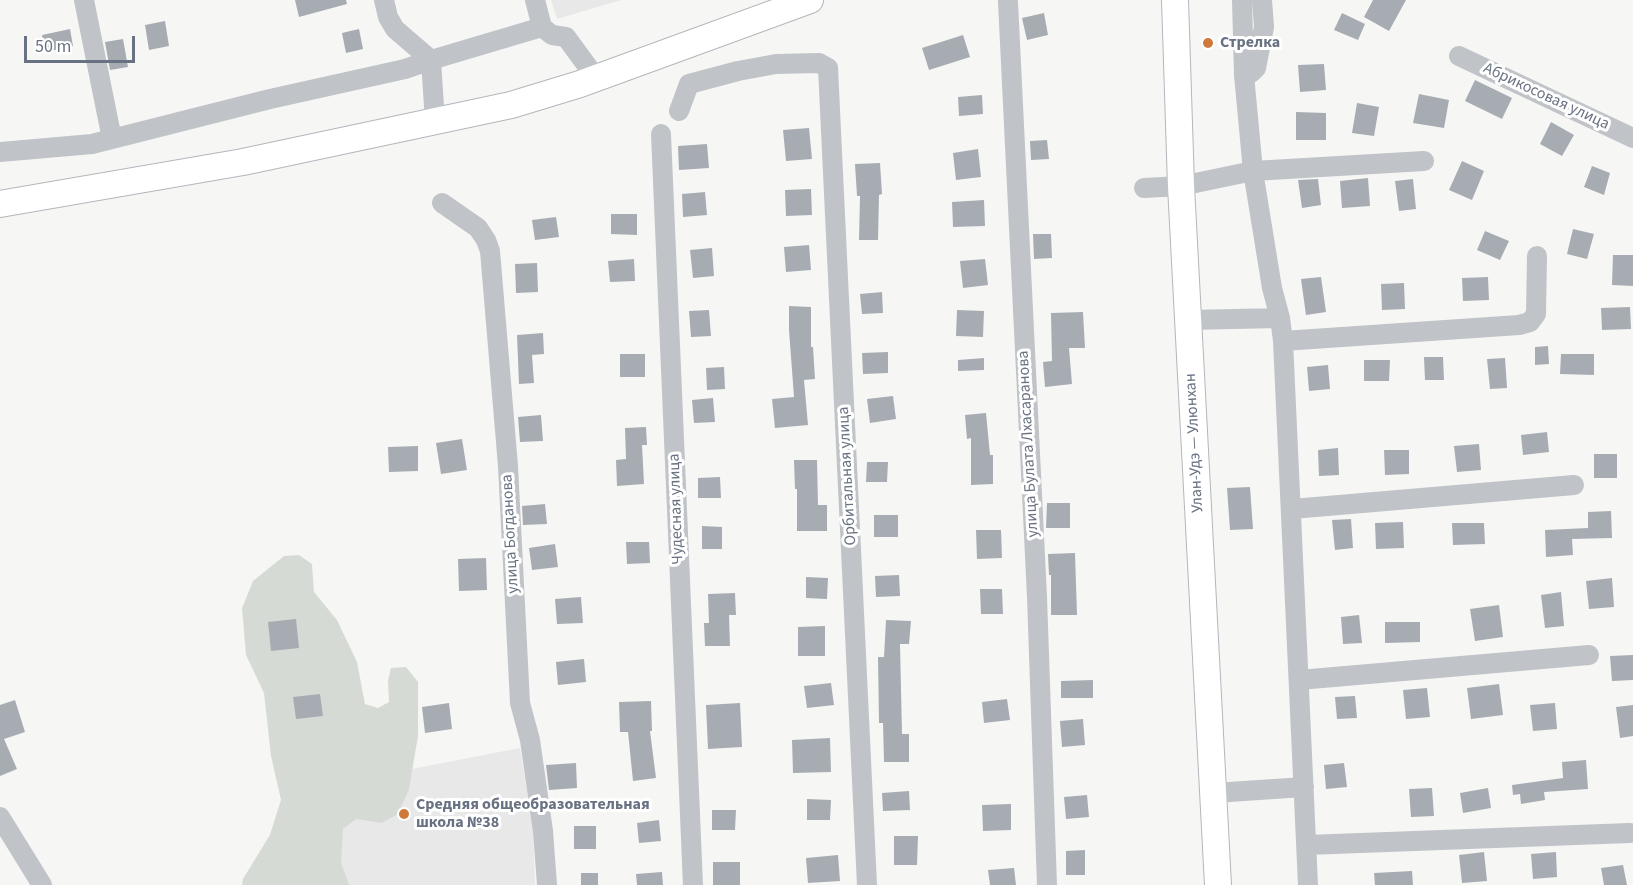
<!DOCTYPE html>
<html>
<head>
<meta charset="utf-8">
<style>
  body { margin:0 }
  #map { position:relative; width:1633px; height:885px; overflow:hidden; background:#f6f7f4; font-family:"Source Sans 3",sans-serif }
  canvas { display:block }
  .scale { position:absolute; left:24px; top:36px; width:111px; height:27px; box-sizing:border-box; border:3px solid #697282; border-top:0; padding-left:8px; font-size:18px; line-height:21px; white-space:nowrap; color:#697282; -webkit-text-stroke:4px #fff; paint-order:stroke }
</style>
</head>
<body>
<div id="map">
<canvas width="1633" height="885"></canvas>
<div class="scale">50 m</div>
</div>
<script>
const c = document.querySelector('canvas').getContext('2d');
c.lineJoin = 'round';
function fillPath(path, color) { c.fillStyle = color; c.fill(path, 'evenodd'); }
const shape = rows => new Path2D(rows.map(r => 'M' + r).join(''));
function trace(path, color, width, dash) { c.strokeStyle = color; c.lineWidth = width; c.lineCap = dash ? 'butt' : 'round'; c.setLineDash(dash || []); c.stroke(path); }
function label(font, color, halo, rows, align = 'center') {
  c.font = font + ' "Source Sans 3",sans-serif'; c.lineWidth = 6; c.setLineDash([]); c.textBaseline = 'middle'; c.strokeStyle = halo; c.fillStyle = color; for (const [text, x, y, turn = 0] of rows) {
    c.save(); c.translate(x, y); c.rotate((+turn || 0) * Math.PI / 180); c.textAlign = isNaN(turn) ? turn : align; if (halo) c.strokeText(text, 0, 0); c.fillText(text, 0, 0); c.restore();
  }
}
const built = shape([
  [551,0,621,0,557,19],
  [520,748,533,827,535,885,242,885,243,879,270,835,281,800,386,774]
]);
const green = shape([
  [299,555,312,564,314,592,337,620,357,662,365,704,378,708,389,702,388,681,391,668,406,667,418,682,418,736,409,789,398,814,382,823,356,819,343,829,341,863,349,885,242,885,243,879,270,835,281,800,271,756,264,693,246,655,242,608,253,581,284,556]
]);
const building = shape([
  [295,0,346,0,347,4,299,17],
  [1373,0,1406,0,1389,31,1364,17],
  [1044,13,1048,35,1027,40,1022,18],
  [1342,13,1365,24,1358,40,1334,30],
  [165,21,169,46,149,50,145,25],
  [70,29,73,46,45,52,42,35],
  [359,29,363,49,346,53,342,33],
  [963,35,970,57,929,70,922,48],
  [123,39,128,67,110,70,105,42],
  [1324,64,1326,90,1300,92,1298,65],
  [1475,80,1512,98,1502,119,1465,101],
  [1419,94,1449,100,1444,128,1413,123],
  [982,95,983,114,959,116,958,97],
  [1357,103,1379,107,1374,136,1352,133],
  [1296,112,1326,113,1326,140,1296,140],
  [1551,122,1574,135,1562,156,1540,144],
  [809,128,812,159,786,161,783,130],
  [1047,140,1049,159,1031,160,1030,141],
  [707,144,709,168,679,170,678,146],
  [978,149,981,177,956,180,953,153],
  [1462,161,1484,171,1472,200,1449,190],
  [880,163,882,194,879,195,878,240,859,240,860,196,857,196,855,164],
  [1592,166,1610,173,1604,195,1584,187],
  [1368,178,1370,206,1342,208,1340,181],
  [1318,179,1321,205,1302,208,1298,180],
  [1413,179,1416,209,1399,211,1395,181],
  [811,189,812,215,786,216,785,190],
  [705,192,707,215,683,217,682,194],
  [984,200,985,226,953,227,952,202],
  [611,214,637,214,637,235,611,234],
  [556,217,559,237,535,240,532,220],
  [1573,229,1594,234,1587,259,1567,254],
  [1485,231,1509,241,1500,260,1477,250],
  [1033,234,1051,234,1052,258,1034,259],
  [809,245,811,270,786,272,784,247],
  [712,248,714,276,693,278,690,250],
  [1613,255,1633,255,1633,286,1612,285],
  [634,259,635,281,610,282,608,261],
  [985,259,988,285,963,288,960,261],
  [537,263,538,292,516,293,515,264],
  [1321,277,1326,312,1306,315,1301,279],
  [1488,277,1489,300,1463,301,1462,278],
  [1404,283,1405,309,1382,310,1381,284],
  [882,292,883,313,862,314,860,294],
  [789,306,811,307,811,347,813,347,815,379,804,380,808,425,775,428,772,399,794,397,789,330],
  [1630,307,1631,329,1602,330,1601,308],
  [709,310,711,336,691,337,689,311],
  [957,310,984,311,983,337,956,336],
  [1083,312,1085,348,1069,348,1072,384,1045,387,1043,362,1052,361,1051,313],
  [543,333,544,354,532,355,534,383,519,384,517,335],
  [1548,346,1549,364,1535,365,1535,347],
  [888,352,888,373,863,374,862,353],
  [620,354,645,354,645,377,620,377],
  [1561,354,1594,354,1594,375,1560,374],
  [1424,357,1443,357,1444,380,1425,380],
  [984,358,984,370,958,371,958,360],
  [1505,358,1507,388,1490,389,1487,359],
  [1364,360,1390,360,1389,381,1364,381],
  [1328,365,1330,389,1309,391,1307,367],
  [724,367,725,389,707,390,706,368],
  [893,396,896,419,870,423,867,399],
  [713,398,715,422,694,423,692,400],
  [986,413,990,455,993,455,993,484,971,485,971,438,967,439,965,415],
  [541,415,543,441,520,442,518,417],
  [646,427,647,445,642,445,644,484,617,486,616,460,626,459,625,428],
  [1547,432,1549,452,1523,455,1521,435],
  [462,439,467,470,441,474,436,443],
  [1479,444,1481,470,1457,472,1454,446],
  [418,446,418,471,389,472,388,447],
  [1338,448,1339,475,1319,476,1318,450],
  [1384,450,1409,450,1409,474,1385,475],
  [1594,454,1617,454,1617,478,1594,478],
  [794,460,817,460,818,505,827,505,827,531,797,531,797,489,795,489],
  [867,462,888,462,887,482,866,482],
  [720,477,721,498,698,498,698,478],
  [1250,487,1253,529,1230,530,1227,488],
  [1047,503,1070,503,1070,528,1046,528],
  [545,504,547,524,523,525,522,506],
  [1611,511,1612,538,1572,539,1573,555,1546,557,1545,530,1588,528,1588,512],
  [874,515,898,515,898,537,874,537],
  [1351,519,1353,548,1335,550,1332,520],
  [1403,522,1404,548,1376,549,1375,523],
  [1452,523,1484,523,1485,544,1453,545],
  [702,526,722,527,722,549,702,549],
  [976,530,1001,530,1002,558,977,559],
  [626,542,649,542,650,563,627,564],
  [555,544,558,567,532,570,529,548],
  [1075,553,1077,615,1051,615,1051,575,1049,575,1048,554],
  [486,558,487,590,459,591,458,559],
  [899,575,900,596,876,597,875,576],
  [806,577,828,578,827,599,806,598],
  [1612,578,1614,607,1589,609,1586,581],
  [980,589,1002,589,1003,614,981,614],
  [1561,592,1564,626,1545,628,1541,595],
  [735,593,736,615,729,615,730,646,705,646,704,623,709,623,708,594],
  [581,597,583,623,557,624,555,599],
  [1499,605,1503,637,1475,641,1470,609],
  [1359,615,1362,643,1343,644,1341,617],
  [296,619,299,648,271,651,268,622],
  [886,620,911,621,909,644,900,644,902,734,909,734,909,762,884,762,883,723,879,723,878,657,884,657],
  [1385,622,1420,622,1420,642,1385,643],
  [825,626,825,656,798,656,798,627],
  [1633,655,1633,680,1612,681,1610,656],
  [584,659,586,682,558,685,556,662],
  [1093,680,1093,698,1061,698,1061,681],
  [831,683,834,705,807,708,804,686],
  [1499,684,1503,715,1471,719,1467,688],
  [1427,688,1430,717,1406,719,1403,690],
  [320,694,323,716,296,719,293,697],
  [1355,696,1357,718,1337,719,1335,697],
  [1007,699,1010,720,984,723,982,702],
  [15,700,25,732,4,739,17,769,0,776,0,705],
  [651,701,652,731,650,731,656,778,633,781,628,732,620,732,619,702],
  [449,703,452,729,425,733,422,707],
  [740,703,742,747,708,749,706,705],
  [1555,703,1557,729,1533,731,1530,705],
  [1633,705,1633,736,1620,738,1616,707],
  [1083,719,1085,745,1062,747,1060,721],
  [830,738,831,772,793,773,792,740],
  [1586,760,1588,789,1544,792,1545,800,1521,804,1520,794,1513,795,1512,785,1563,778,1562,762],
  [576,763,577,788,549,790,546,765],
  [1344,763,1347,787,1326,789,1324,765],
  [1432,788,1434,816,1411,817,1409,789],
  [1488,788,1491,808,1463,813,1460,793],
  [909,791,910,810,883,811,882,793],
  [1087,795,1089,817,1066,819,1064,797],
  [807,799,831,800,830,820,807,820],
  [1011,804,1011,830,983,831,982,805],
  [712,810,736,810,735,830,712,830],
  [659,820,661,841,639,843,637,823],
  [574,826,596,826,596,849,574,849],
  [894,836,918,836,917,865,894,865],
  [1085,850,1085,875,1066,875,1066,851],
  [1484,852,1487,881,1462,883,1459,855],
  [1556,852,1557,877,1533,879,1531,854],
  [838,855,840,881,808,883,806,858],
  [713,862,740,862,740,885,713,885],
  [1623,865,1627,885,1604,885,1601,868],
  [1014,868,1016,885,990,885,988,870],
  [1412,871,1413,885,1375,885,1374,873],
  [662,872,663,885,637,885,636,874],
  [581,873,598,873,598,885,581,885]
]);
const minor = shape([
  [84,0,112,139],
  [384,0,388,17,395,29,431,60,542,27,535,0],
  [1242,0,1244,75],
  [1262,0,1264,27,1256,68,1251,73,1244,75,1253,171,1272,288,1280,318,1283,341,1308,885],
  [1008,2,1037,597,1047,885],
  [542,27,552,35,566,37,596,78],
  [1459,56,1633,138],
  [679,111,689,84,738,71,776,64,819,63,828,68,867,885],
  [661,134,693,885],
  [0,152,92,144,270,99,405,69,431,60,435,122],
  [1144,188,1181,186,1253,171,1424,161],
  [442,203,478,228,486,240,490,251,508,466,520,703,530,740,543,831,547,885],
  [1188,320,1280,318],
  [1283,341,1519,325,1530,322,1536,314,1537,256],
  [1292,509,1574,485],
  [1299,680,1589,655],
  [1214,793,1304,787],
  [0,817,42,885],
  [1307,845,1630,833]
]);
const major = shape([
  [1175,0,1181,186,1218,885],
  [0,204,243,162,511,105,580,84,810,0]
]);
const markers = [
  [1208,43,6,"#cf793c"],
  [404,814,6,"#cf793c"]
];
const poiNames = [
  ["Стрелка",1220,43],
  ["Средняя общеобразовательная",416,805],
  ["школа №38",416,823]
];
const streetNames = [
  ["Абрикосовая улица",1546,97,25],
  ["Улан-Удэ — Улюнхан",1195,443,-93],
  ["улица Булата Лхасаранова",1029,444,-93],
  ["Орбитальная улица",848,476,-93],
  ["Чудесная улица",677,509,-92],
  ["улица Богданова",511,534,-93]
];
fillPath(built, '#e7e8e7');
fillPath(green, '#d5dbd4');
fillPath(building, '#a7acb3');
trace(major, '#b4b6bb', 28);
trace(minor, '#c0c3c7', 20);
trace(major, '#fff', 26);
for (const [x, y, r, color] of markers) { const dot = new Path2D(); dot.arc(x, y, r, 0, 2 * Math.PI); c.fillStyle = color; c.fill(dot); trace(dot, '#fff', 2); }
label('bold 16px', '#697282', '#fff', poiNames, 'left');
label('16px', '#697282', '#fff', streetNames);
</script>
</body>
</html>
